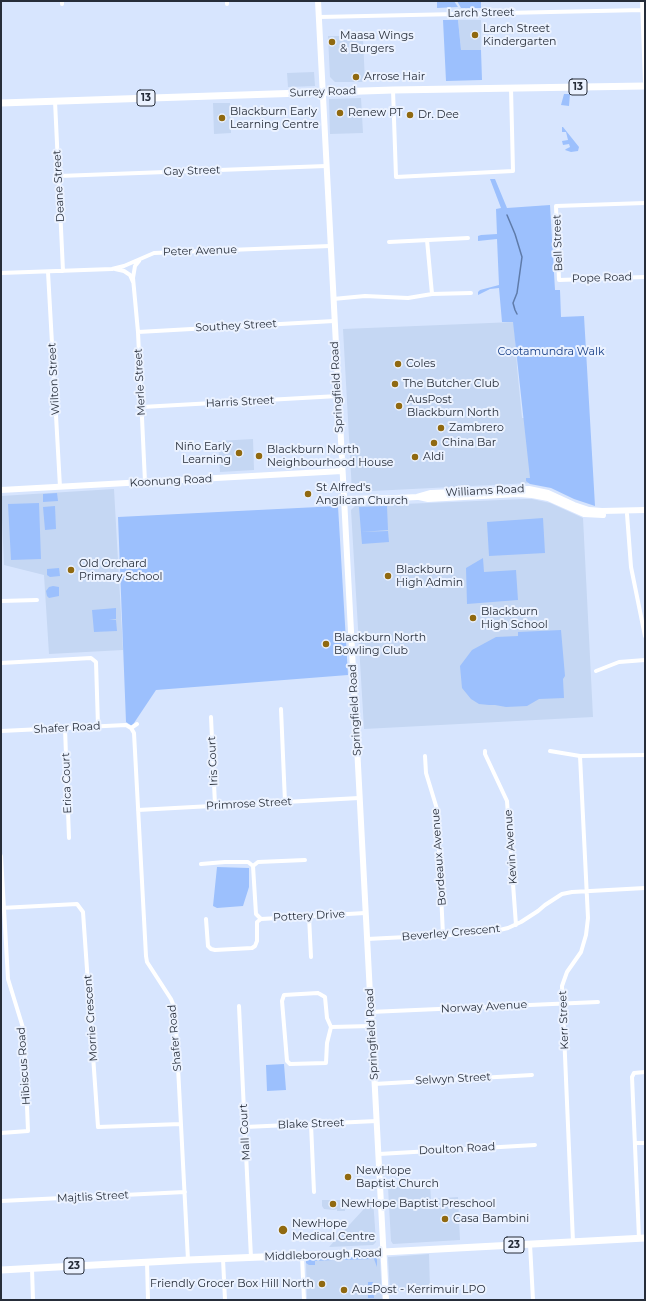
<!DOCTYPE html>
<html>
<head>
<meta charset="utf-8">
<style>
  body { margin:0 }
  #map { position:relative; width:646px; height:1301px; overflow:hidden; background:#d7e5fe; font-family:Montserrat,sans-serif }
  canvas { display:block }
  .frame { position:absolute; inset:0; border:2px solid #262d39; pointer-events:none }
</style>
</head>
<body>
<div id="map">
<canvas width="646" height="1301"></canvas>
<div class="frame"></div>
</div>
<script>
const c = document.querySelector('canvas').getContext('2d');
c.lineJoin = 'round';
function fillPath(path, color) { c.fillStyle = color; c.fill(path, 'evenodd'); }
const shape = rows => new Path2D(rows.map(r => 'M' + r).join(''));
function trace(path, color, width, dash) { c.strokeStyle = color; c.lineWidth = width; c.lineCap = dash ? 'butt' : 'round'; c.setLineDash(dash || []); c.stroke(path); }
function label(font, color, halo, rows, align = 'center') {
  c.font = font + ' Montserrat,sans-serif'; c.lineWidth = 4; c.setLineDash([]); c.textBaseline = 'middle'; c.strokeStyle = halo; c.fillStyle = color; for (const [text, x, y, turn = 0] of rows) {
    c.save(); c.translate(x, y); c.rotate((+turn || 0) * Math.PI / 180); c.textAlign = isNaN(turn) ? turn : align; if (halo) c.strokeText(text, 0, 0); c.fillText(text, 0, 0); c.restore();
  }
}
const built = shape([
  [458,20,481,20,481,50,461,50],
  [328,36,351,36,351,39,363,39,365,82,335,82,330,77],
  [314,72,315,86,288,87,287,73],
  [361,98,363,133,330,134,329,99],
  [213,103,230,103,231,133,214,134],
  [514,322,517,367,522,418,525,418,532,483,352,492,343,329],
  [253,439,254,470,220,472,218,441],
  [114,489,123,650,49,654,44,575,4,565,1,496],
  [525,499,532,499,550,503,583,518,593,717,364,729,351,510,355,506],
  [430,1185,431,1199,458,1197,460,1240,393,1244,391,1241,388,1187],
  [373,1199,376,1242,373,1245,329,1247],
  [322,1200,344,1200,345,1211,337,1211,337,1209,334,1210,324,1209,322,1206],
  [429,1254,430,1290,390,1292,388,1257],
  [378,1257,380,1259,382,1300,307,1300,306,1261,307,1260]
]);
const green = shape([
  [437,1,454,1,458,7,437,8],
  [457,1,481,1,481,8,461,8],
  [443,20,458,20,461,50,481,50,482,80,446,81],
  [564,94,570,94,569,106,561,105],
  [562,127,563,127,579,147,578,151,571,152,565,150,566,149,570,147,569,144,563,145,562,141,568,140,566,132,562,132],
  [490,179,495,179,507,208,550,205,555,290,560,290,561,317,584,316,595,506,574,499,551,488,530,484,526,481,526,478,530,478,513,322,502,322,499,288,490,289,478,295,478,292,480,290,499,285,497,239,478,241,478,236,481,235,497,234,496,209,501,208],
  [57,493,58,501,43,502,43,494],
  [39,503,41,559,11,560,8,504],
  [55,506,56,529,45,530,43,507],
  [338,506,348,675,156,690,132,726,126,722,118,517],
  [387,506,388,530,361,532,359,507],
  [543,518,545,553,489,556,487,522],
  [388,531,389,542,362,544,361,532],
  [483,558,484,572,516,570,518,600,467,604,466,568],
  [59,568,60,576,50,577,47,575,47,569],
  [53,586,59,587,59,596,49,598,47,596,46,591,49,587],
  [116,608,116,619,109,620,116,620,117,631,94,632,93,621,101,621,93,621,92,610],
  [561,630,565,676,563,679,564,698,539,699,527,706,506,707,495,705,489,705,479,704,471,699,462,688,460,666,472,650,496,637,518,636,518,632],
  [217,867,249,868,249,887,243,906,217,908,213,906],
  [284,1064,286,1090,267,1091,266,1065],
  [377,1256,377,1267,374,1259,340,1260,340,1258],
  [333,1258,333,1260,315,1261,315,1265,309,1265,306,1263,306,1260,308,1259],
  [368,1282,373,1282,374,1298,368,1298]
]);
const stream = shape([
  [507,215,515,234,522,257,517,293,513,303,515,310,517,314]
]);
const street = shape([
  [62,1,62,4],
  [227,1,227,4],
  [642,1,645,82],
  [319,17,643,10],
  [393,90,396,177,513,171,511,88],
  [55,101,63,271],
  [59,176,326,166],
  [645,203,556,206,559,280,645,277],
  [427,240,432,294],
  [389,242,468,238],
  [139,261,135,266,133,278,138,332,145,482],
  [115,269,124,271,130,275,133,282],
  [48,272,60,487],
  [1,273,112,269,124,266,154,253,330,246],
  [333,299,365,296,408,298,432,294,471,293],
  [138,332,334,321],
  [142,407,338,396],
  [627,514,631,567,645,636],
  [1,601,37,600],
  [1,663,91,658,96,662,98,726],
  [596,671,619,662,645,660],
  [281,709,285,802],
  [211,717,215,805],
  [65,728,69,838],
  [131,728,137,724],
  [1,731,126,725,131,728,134,733,146,956,147,962,171,999,175,1009,188,1260],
  [485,751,485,754,507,801,516,925],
  [550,751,580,756,645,755],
  [425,756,426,773,437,809,443,935],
  [138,810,359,798],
  [1,856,8,979,24,1031,28,1131,1,1133],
  [201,864,225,862,248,862,253,866,258,862,305,860],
  [253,866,256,914,261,919,365,913],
  [1,908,77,904,83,912,98,1127,181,1124],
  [309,916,311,957],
  [206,919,208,946,211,949,215,950,252,948,255,946,257,941,257,922,261,919],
  [367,939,487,933,508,928,521,922,538,911,545,905,562,894,572,892,645,888],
  [318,993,325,997,327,1018,331,1027,327,1043,326,1063,290,1064,287,1061,282,1001,284,995,318,993],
  [239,1006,251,1258],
  [370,1012,598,1002],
  [331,1027,371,1026],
  [374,1084,532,1075],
  [311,1124,314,1192],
  [245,1127,377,1121],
  [635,1143,645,1143],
  [379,1154,535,1145],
  [1,1201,185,1192],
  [639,1238,632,1077,634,1073,645,1072],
  [573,1242,562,986,567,972,581,952,586,935,588,918,580,756],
  [530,1244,533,1300],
  [302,1256,304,1300],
  [223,1259,225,1300],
  [147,1262,148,1300],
  [32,1269,33,1300]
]);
const secondary = shape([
  [318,1,386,1300],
  [1,490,342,471],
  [419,497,428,499,518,494,532,495,548,498,584,514,603,515],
  [343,499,398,498,417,497,431,493,529,489,548,493,574,505,589,510,602,511,645,510]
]);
const primary = shape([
  [1,103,393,90,645,86],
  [1,1270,188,1260,383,1252,645,1238]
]);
const markers = [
  [475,35,4,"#906910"],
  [332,42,4,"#906910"],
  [356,77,4,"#906910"],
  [340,113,4,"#906910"],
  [410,115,4,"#906910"],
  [222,118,4,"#906910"],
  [398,364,4,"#906910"],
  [395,384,4,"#906910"],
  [399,406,4,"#906910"],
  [441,428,4,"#906910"],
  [434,443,4,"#906910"],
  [239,453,4,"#906910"],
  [259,456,4,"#906910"],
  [415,457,4,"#906910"],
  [308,494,4,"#906910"],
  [71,570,4,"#906910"],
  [388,576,4,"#906910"],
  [473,618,4,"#906910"],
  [326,644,4,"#906910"],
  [348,1177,4,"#906910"],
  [333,1204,4,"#906910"],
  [445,1219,4,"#906910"],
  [283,1230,5,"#906910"],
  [322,1284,4,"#906910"],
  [344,1290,4,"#906910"]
];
const shields = [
  [578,87,18],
  [146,98,18],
  [514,1245,20],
  [74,1266,20]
];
const shieldNames = [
  ["13",578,87],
  ["13",146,98],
  ["23",514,1245],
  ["23",74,1266]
];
const streetNames = [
  ["Larch Street",481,13,-1],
  ["Surrey Road",323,92,-2],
  ["Gay Street",192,171,-2],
  ["Deane Street",59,186,-93],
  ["Bell Street",558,243,-92],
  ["Peter Avenue",200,251,-2],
  ["Pope Road",602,278,-2],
  ["Southey Street",236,326,-3],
  ["Wilton Street",54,379,-93],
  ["Merle Street",140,382,-93],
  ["Springfield Road",337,387,-93],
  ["Harris Street",240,402,-3],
  ["Koonung Road",171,481,-3],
  ["Williams Road",485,491,-3],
  ["Springfield Road",355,710,-93],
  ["Shafer Road",67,728,-3],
  ["Iris Court",213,761,-93],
  ["Erica Court",67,783,-92],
  ["Primrose Street",249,804,-3],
  ["Kevin Avenue",511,847,-94],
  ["Bordeaux Avenue",439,857,-94],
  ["Pottery Drive",309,916,-3],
  ["Beverley Crescent",451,933,-5],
  ["Norway Avenue",484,1007,-3],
  ["Morrie Crescent",91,1018,-94],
  ["Kerr Street",564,1020,-92],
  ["Springfield Road",372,1034,-93],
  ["Shafer Road",175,1038,-95],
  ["Hibiscus Road",24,1066,-94],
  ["Selwyn Street",453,1079,-3],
  ["Blake Street",311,1124,-2],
  ["Mall Court",245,1132,-93],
  ["Doulton Road",457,1149,-3],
  ["Majtlis Street",93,1197,-3],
  ["Middleborough Road",323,1255,-2]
];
const poiNames = [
  ["Larch Street",483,29],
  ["Kindergarten",483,42],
  ["Maasa Wings",340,36],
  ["& Burgers",340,49],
  ["Arrose Hair",364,77],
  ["Blackburn Early",230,112],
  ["Learning Centre",230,125],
  ["Renew PT",348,113],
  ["Dr. Dee",418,115],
  ["Coles",406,364],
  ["The Butcher Club",403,384],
  ["AusPost",407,400],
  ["Blackburn North",407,413],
  ["Zambrero",449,428],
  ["China Bar",442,443],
  ["Niño Early",231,447,"right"],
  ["Learning",231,460,"right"],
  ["Blackburn North",267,450],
  ["Neighbourhood House",267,463],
  ["Aldi",423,457],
  ["St Alfred's",316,488],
  ["Anglican Church",316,501],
  ["Old Orchard",79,564],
  ["Primary School",79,577],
  ["Blackburn",396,570],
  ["High Admin",396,583],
  ["Blackburn",481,612],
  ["High School",481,625],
  ["Blackburn North",334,638],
  ["Bowling Club",334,651],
  ["NewHope",356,1171],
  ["Baptist Church",356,1184],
  ["NewHope Baptist Preschool",341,1204],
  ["Casa Bambini",453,1219],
  ["NewHope",292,1224],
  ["Medical Centre",292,1237],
  ["Friendly Grocer Box Hill North",314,1284,"right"],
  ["AusPost - Kerrimuir LPO",352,1290]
];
const parkNames = [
  ["Cootamundra Walk",551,352]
];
fillPath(built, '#c5d7f3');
fillPath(green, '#9cc0fd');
trace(stream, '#5f7ba9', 1.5);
trace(street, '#fff', 4);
trace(secondary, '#fff', 6);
trace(primary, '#fff', 7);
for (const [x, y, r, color] of markers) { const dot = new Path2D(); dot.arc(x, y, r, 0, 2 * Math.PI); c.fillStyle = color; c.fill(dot); trace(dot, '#ebf2ff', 1.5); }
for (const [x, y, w] of shields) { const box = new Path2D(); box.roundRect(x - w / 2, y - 8, w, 16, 3); c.fillStyle = '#ebf2ff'; c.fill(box); trace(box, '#262d39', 1); }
label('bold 10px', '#262d39', null, shieldNames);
label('11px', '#262d39', '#ebf2ff', streetNames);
label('11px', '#262d39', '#ebf2ff', poiNames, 'left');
label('11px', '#163e86', '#ebf2ff', parkNames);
</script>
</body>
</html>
